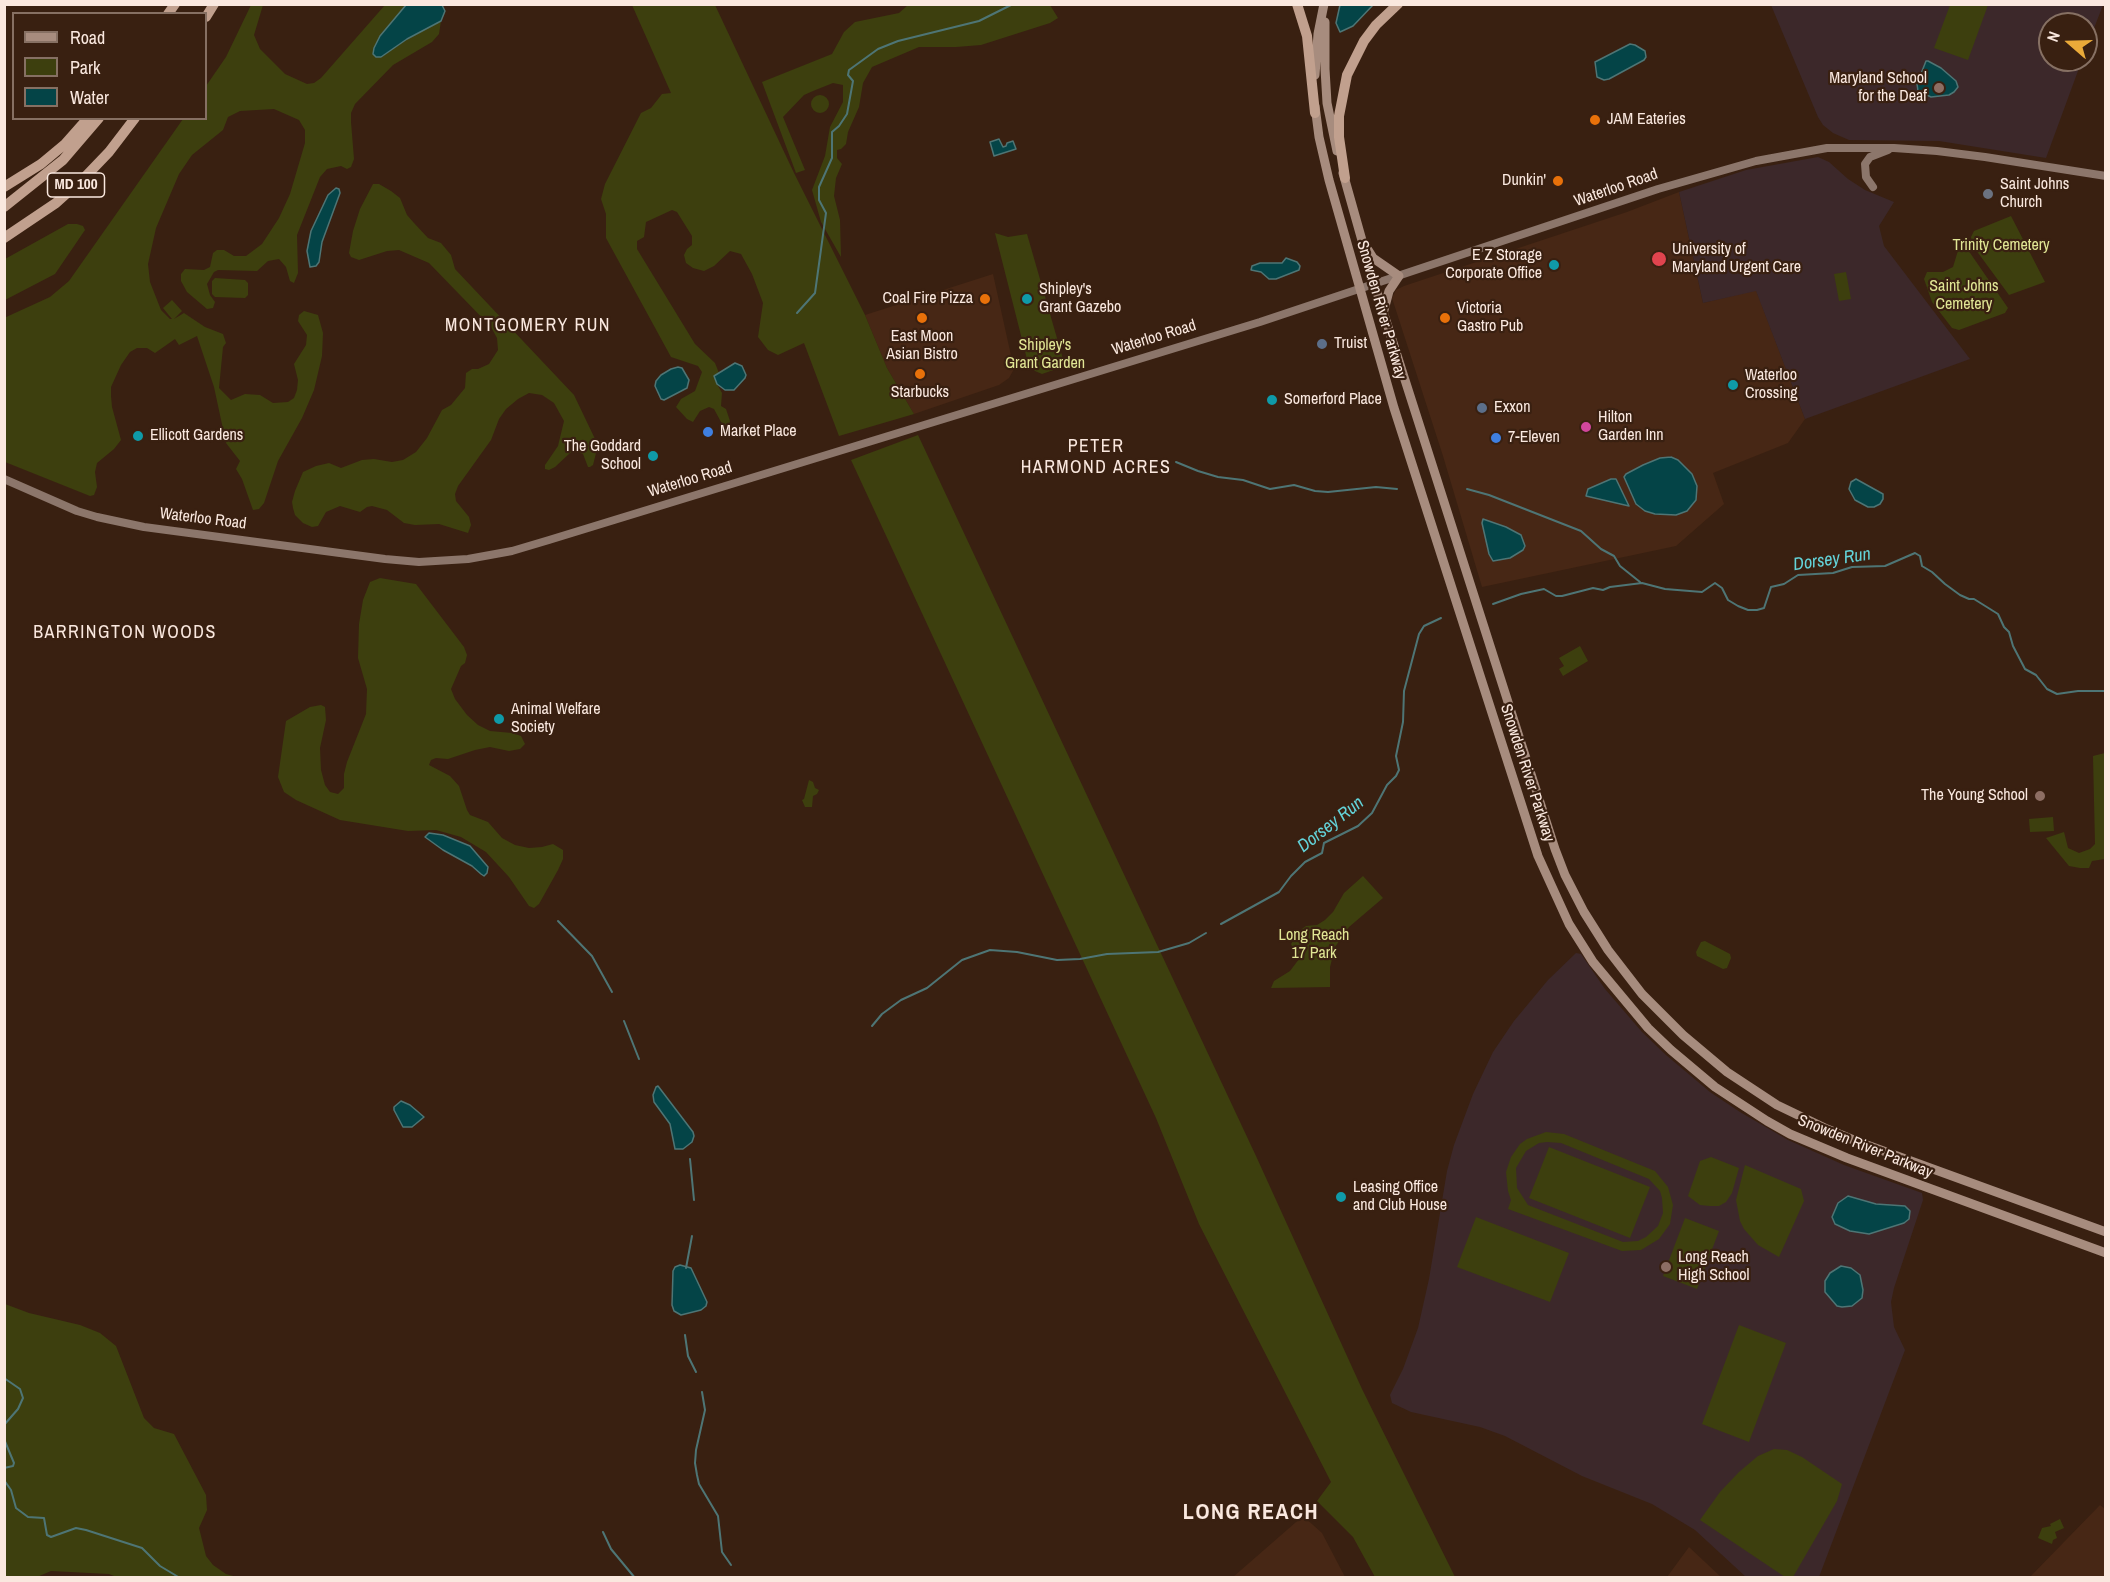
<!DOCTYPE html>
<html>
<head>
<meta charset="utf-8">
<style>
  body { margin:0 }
  #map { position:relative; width:2110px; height:1582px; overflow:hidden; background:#392011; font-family:"Archivo Narrow",sans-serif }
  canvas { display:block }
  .frame { position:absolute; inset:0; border:6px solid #fae8df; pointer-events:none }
  .legend { position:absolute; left:12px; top:12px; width:195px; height:108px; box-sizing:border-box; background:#392011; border:2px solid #867063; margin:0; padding:8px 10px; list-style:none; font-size:18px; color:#fae8df }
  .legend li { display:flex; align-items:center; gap:12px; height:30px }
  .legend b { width:30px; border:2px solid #867063 }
  .north { position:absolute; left:2038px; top:12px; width:60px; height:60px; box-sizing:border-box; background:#392011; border:2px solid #867063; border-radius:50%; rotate:290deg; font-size:16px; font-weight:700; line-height:24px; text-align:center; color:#fae8df }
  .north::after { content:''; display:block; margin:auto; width:21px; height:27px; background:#eaaa39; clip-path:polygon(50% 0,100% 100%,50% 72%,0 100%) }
</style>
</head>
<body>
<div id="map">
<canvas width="2110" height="1582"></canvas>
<div class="frame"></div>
<ul class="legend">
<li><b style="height:8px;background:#a78c7e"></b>Road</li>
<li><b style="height:16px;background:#3d3f0e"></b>Park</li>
<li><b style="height:16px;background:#044447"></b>Water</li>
</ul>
<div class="north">N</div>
</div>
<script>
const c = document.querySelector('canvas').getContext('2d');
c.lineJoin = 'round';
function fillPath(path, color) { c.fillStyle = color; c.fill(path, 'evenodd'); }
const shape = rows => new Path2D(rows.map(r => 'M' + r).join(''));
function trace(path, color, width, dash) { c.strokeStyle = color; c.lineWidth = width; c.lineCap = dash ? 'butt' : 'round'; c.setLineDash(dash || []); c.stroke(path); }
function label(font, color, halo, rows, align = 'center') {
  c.font = font + ' "Archivo Narrow",sans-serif'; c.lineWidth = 4.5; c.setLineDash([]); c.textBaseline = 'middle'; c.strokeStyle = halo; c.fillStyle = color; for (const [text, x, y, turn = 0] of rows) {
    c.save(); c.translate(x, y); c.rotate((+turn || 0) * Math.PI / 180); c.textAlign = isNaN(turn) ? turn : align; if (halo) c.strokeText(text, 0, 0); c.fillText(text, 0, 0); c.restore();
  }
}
const built = shape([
  [1679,192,1703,303,1756,290,1805,419,1788,443,1713,473,1724,504,1676,546,1482,587,1443,456,1392,298,1396,290,1404,286,1627,212],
  [993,274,1014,369,1009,378,999,385,914,414,887,368,865,315],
  [2100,1505,2105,1509,2105,1577,2030,1577],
  [1303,1516,1322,1533,1345,1577,1233,1577],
  [1689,1547,1721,1577,1667,1577]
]);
const education = shape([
  [1771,5,2103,5,2086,49,2086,24,2050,24,2050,60,2082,60,2046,158,1939,141,1849,140,1833,133,1823,125,1818,117],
  [1818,157,1829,162,1848,179,1865,190,1894,202,1879,226,1884,246,1970,359,1805,419,1756,291,1703,303,1679,192,1746,170],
  [1576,953,1581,954,1605,989,1642,1032,1666,1055,1710,1092,1740,1112,1788,1140,1844,1165,1922,1193,1923,1200,1894,1288,1891,1302,1894,1327,1905,1350,1819,1577,1746,1577,1695,1530,1652,1504,1582,1476,1505,1436,1480,1427,1411,1412,1392,1403,1390,1395,1403,1369,1418,1328,1429,1279,1447,1171,1454,1145,1473,1094,1493,1052,1514,1021,1548,980]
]);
const green = shape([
  [251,5,263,5,254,35,260,49,285,74,307,84,314,83,321,78,385,5,406,5,380,36,374,49,381,57,407,39,441,21,439,34,432,42,393,65,355,104,351,113,351,122,354,159,351,167,347,169,341,166,327,169,320,177,297,235,298,273,294,283,290,281,286,267,279,259,268,261,257,271,218,270,214,272,207,284,210,295,215,302,213,308,207,309,187,292,181,281,181,274,185,269,204,270,210,267,213,253,217,250,224,250,234,256,246,256,262,244,279,218,290,194,305,143,305,130,299,120,274,109,240,111,228,117,223,130,192,155,179,174,156,228,148,264,150,282,161,310,170,319,172,319,163,308,172,300,182,311,174,319,184,313,205,327,223,334,226,343,223,347,219,388,231,400,245,394,260,395,273,403,288,402,294,398,297,390,298,380,294,364,306,345,307,335,298,321,299,315,304,311,318,315,323,333,322,356,314,390,302,418,278,461,264,503,259,509,253,510,242,479,236,469,240,461,226,443,214,387,197,336,179,345,175,339,155,353,147,348,137,348,130,352,121,365,111,387,111,396,112,407,121,440,114,449,97,463,95,472,97,487,94,495,90,496,5,462,4,318,50,297,69,281,183,119,206,118,206,86,226,57],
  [632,5,715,5,794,173,865,315,887,368,914,414,839,436,804,343,778,355,768,350,758,337,763,303,752,274,741,254,730,251,714,266,704,271,693,268,686,263,684,255,687,249,692,245,692,236,677,212,672,210,646,222,644,237,637,241,637,249,695,344,715,363,719,373,717,384,722,393,721,406,726,409,730,421,728,428,721,422,714,409,709,407,700,411,693,422,687,419,676,407,681,399,695,391,702,372,698,366,671,357,606,238,606,214,601,199,605,184,641,113,651,108,662,94,671,93],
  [908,5,1050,5,1058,18,1050,23,981,45,956,47,919,47,872,67,863,83,859,107,848,132,846,144,841,149,837,150,837,158,842,164,836,178,834,196,840,220,841,257,821,222,812,190,825,156,830,127,843,102,843,85,833,83,813,91,804,95,783,117,805,170,796,173,762,82,832,54,844,32,855,22,899,13],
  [1950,5,1988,5,1968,60,1934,48],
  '811 104a9 9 0 1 1 18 0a9 9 0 1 1-18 0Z',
  [373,184,379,184,391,191,400,198,407,215,414,223,428,238,441,243,451,255,455,269,574,395,596,441,596,453,593,465,590,467,588,467,583,454,575,451,570,453,555,467,549,470,545,469,545,465,558,446,564,421,554,403,542,395,529,393,518,399,506,409,499,419,491,440,458,486,455,494,456,501,469,517,471,525,468,533,439,524,415,525,404,523,387,510,372,506,367,507,360,512,340,506,326,512,318,526,312,527,303,523,295,515,293,508,292,502,295,491,303,472,316,466,329,463,341,468,362,460,374,459,392,462,403,460,416,452,427,438,442,410,451,405,465,388,466,373,472,369,478,369,489,364,498,350,497,338,491,327,429,263,399,250,387,251,359,260,351,257,349,253,353,231,360,209],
  [2011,216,2045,282,2009,295,1973,246,1971,237,1974,231],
  [68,224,77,224,83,226,85,230,55,274,5,300,5,259],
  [995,233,1008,237,1027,234,1065,366,1042,374,1035,371,1028,363],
  [1960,244,1966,247,2008,308,2005,313,1959,330,1952,328,1932,302,1924,279,1927,272,1943,272,1953,267],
  [1846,272,1851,299,1839,301,1834,274],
  [215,278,245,280,248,283,248,295,245,298,215,297,212,294,212,281],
  [918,435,1256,1156,1362,1389,1455,1577,1375,1577,1353,1537,1317,1501,1331,1482,1199,1224,1156,1118,851,460],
  [380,578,416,584,464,647,467,655,465,663,461,666,451,689,455,699,467,715,478,725,490,731,512,733,521,736,525,744,520,749,509,751,490,747,475,750,448,759,436,758,431,760,429,765,450,776,459,786,467,810,470,815,488,822,502,838,515,845,529,848,542,847,553,844,563,850,563,859,558,870,539,904,534,908,529,906,509,877,486,852,461,837,436,830,408,831,340,820,296,800,284,792,278,777,286,721,310,707,321,705,325,707,326,720,320,748,321,770,325,785,330,792,338,794,344,788,344,774,347,762,366,714,367,689,358,658,359,624,363,600,370,582],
  [1580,646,1588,661,1563,676,1559,669,1564,666,1559,658],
  [2105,753,2105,859,2092,861,2089,868,2080,868,2069,866,2046,838,2064,832,2068,848,2079,853,2090,849,2095,844,2093,756],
  [809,780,813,782,815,788,819,790,817,794,813,796,812,807,805,807,802,800,804,799],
  [2053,817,2054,831,2030,832,2029,819],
  [1363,876,1383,898,1349,927,1335,947,1330,967,1330,987,1271,988,1274,981,1290,971,1299,959,1291,944,1302,929,1306,926,1317,925,1325,920,1333,912,1344,893],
  [1705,941,1730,954,1731,958,1727,968,1723,969,1697,956,1696,952,1701,942],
  [1546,1132,1564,1134,1655,1171,1668,1187,1673,1205,1670,1224,1659,1239,1641,1250,1622,1251,1508,1209,1511,1200,1508,1191,1506,1172,1511,1157,1520,1144,1527,1139],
  [1547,1142,1561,1143,1649,1179,1660,1191,1662,1198,1663,1213,1658,1226,1646,1237,1638,1241,1623,1242,1528,1205,1517,1188,1516,1168,1526,1151,1539,1143],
  [1549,1147,1650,1187,1630,1238,1529,1198],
  [1711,1157,1739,1168,1732,1193,1726,1202,1719,1206,1710,1206,1700,1205,1688,1196,1700,1161],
  [1745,1165,1801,1189,1804,1201,1779,1257,1758,1245,1744,1229,1740,1221,1736,1200],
  [1476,1217,1569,1253,1550,1302,1457,1267],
  [1685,1218,1719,1231,1697,1289,1663,1276],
  [5,1304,29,1313,80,1325,100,1333,116,1346,144,1418,154,1428,174,1434,206,1495,207,1510,199,1528,206,1556,213,1565,226,1574,237,1577,119,1578,109,1574,51,1571,37,1577,5,1577],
  [1739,1325,1786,1343,1749,1442,1702,1424],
  [1774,1449,1787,1450,1802,1457,1842,1484,1837,1501,1793,1577,1785,1577,1700,1520,1720,1492,1739,1472,1758,1456],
  [2060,1519,2064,1528,2055,1532,2057,1538,2053,1540,2052,1544,2038,1538,2042,1528,2051,1526,2050,1524]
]);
const water = shape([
  [406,5,442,5,445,11,441,21,407,39,381,57,376,57,373,54,374,48,380,36,406,5],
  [1340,5,1340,4,1373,5,1353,26,1340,32,1336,23,1340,5],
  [1630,44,1635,45,1645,51,1646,57,1644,60,1609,79,1604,80,1597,77,1595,62,1630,44],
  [1926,61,1928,61,1941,68,1956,81,1958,87,1954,92,1949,95,1931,97,1918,91,1917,84,1926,61],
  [999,139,1003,147,1006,146,1007,143,1013,141,1016,149,994,156,990,142,999,139],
  [336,188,339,189,340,193,322,242,319,262,316,266,310,267,307,251,311,231,328,195,336,188],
  [1286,258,1297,262,1300,266,1299,270,1276,279,1269,279,1261,272,1251,270,1252,266,1260,263,1282,263,1286,258],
  [735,363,742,366,746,375,745,378,734,390,725,390,717,384,714,376,735,363],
  [678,367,682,368,689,380,687,388,664,400,661,399,655,386,656,381,661,375,671,369,678,367],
  [1671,457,1678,460,1692,474,1697,486,1696,500,1687,511,1676,515,1655,514,1645,511,1636,504,1624,477,1626,474,1643,465,1660,458,1671,457],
  [1611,479,1616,479,1629,506,1586,496,1588,489,1611,479],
  [1856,479,1883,494,1883,499,1880,504,1874,507,1868,507,1855,500,1849,489,1851,482,1856,479],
  [1483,519,1506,527,1521,535,1525,546,1523,550,1510,558,1493,561,1489,554,1482,523,1483,519],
  [429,833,443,835,470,846,488,867,487,873,484,876,481,874,472,866,443,850,425,837,429,833],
  [658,1086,693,1132,694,1136,692,1142,683,1149,675,1149,670,1124,654,1102,653,1095,656,1087,658,1086],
  [401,1101,410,1105,424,1117,412,1127,403,1127,394,1110,394,1107,401,1101],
  [1848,1196,1876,1204,1905,1206,1910,1211,1909,1219,1904,1223,1869,1234,1850,1231,1835,1224,1832,1217,1838,1203,1848,1196],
  [680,1265,691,1268,707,1302,706,1306,701,1310,681,1315,674,1311,672,1305,673,1271,675,1267,680,1265],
  [1841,1266,1851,1268,1860,1275,1863,1290,1862,1298,1852,1306,1842,1307,1837,1306,1825,1292,1825,1281,1830,1273,1841,1266]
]);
const stream = shape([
  [797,313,815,293,826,213,819,200,819,187,832,158,832,132,839,126,847,114,853,81,848,75,849,70,878,49,898,41,979,21,1013,4],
  [1176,462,1198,471,1218,477,1243,480,1270,489,1294,485,1315,491,1328,492,1376,487,1397,489],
  [1467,489,1489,495,1581,531,1601,549,1614,556,1620,566,1640,582],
  [1493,604,1521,594,1544,589,1556,596,1562,596,1593,588,1603,590,1610,587,1642,583,1665,589,1702,592,1715,583,1722,588,1728,600,1738,606,1748,610,1757,610,1764,608,1771,587,1784,584,1798,575,1833,573,1852,567,1885,566,1915,553,1920,556,1922,566,1932,572,1945,584,1960,595,1969,599,1974,599,1998,614,2004,627,2009,632,2013,646,2025,669,2036,675,2047,689,2057,694,2078,691,2106,691],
  [558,921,592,956,612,992],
  [1221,924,1279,892,1291,876,1305,862,1322,853,1324,843,1358,826,1372,813,1387,785,1396,776,1399,770,1396,756,1403,722,1404,691,1419,634,1424,626,1441,618],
  [624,1021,639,1059],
  [872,1026,882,1014,901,1000,927,988,962,960,990,950,1017,952,1057,960,1080,959,1107,954,1158,952,1189,943,1206,933],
  [690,1159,694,1200],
  [686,1268,692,1236],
  [685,1335,688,1356,696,1372],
  [4,1378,20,1389,23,1398,18,1409,4,1425],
  [702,1392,705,1410,696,1450,695,1463,697,1475,699,1484,718,1516,722,1552,731,1565],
  [4,1439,14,1463,13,1466,4,1468],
  [4,1480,11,1490,16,1508,28,1517,44,1518,47,1535,51,1537,76,1528,86,1530,142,1548,160,1566,180,1578],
  [603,1532,611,1549,635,1578]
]);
const secondary = shape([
  [1873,187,1866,177,1865,164,1870,157,1888,150],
  [4,479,77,511,97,517,144,527,385,559,419,562,468,559,512,551,549,540,1260,322,1658,189,1756,161,1827,148,1894,148,1937,151,1985,157,2106,176]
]);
const primary = shape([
  [1325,22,1325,69,1327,103,1337,151],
  [1315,75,1318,34,1324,4],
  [1315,106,1319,137,1329,180,1394,408,1538,856,1569,924,1593,962,1648,1028,1671,1050,1715,1087,1767,1121,1790,1134,1847,1158,2106,1253],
  [1343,173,1374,283,1555,849,1565,875,1584,912,1608,950,1642,994,1683,1035,1727,1072,1777,1105,1827,1129,1856,1141,2106,1232],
  [1368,250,1373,258,1399,276,1389,291,1384,310]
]);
const motorway = shape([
  [1297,4,1307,36,1315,113],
  [168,14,175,4],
  [206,17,214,4],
  [1345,178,1339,137,1339,116,1347,75,1364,41,1376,25,1398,4],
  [4,187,41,164,65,144,88,118],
  [4,207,63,160,99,118],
  [4,238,56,203,86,176,109,152,135,118]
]);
const markers = [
  [1939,88,6,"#8d6e63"],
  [1595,120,6,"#e8710a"],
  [1558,181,6,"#e8710a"],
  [1988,194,6,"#6b7280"],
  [1659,259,8,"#e0444e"],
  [1554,265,6,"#0f9aa8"],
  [985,299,6,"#e8710a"],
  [1027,299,6,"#0f9aa8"],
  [922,318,6,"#e8710a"],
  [1445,318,6,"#e8710a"],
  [1322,344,6,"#5c6f8a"],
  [920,374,6,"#e8710a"],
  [1733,385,6,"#0f9aa8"],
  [1272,400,6,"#0f9aa8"],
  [1482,408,6,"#5c6f8a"],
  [1586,427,6,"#d1479c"],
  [708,432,6,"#3f7fe0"],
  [138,436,6,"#0f9aa8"],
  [1496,438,6,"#3f7fe0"],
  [653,456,6,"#0f9aa8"],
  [499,719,6,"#0f9aa8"],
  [2040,796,6,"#8d6e63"],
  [1341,1197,6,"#0f9aa8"],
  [1666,1267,6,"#8d6e63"]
];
const shields = [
  [76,185,57]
];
const shieldNames = [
  ["MD 100",76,185]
];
const poiNames = [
  ["Maryland School",1927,79,"right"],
  ["for the Deaf",1927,97,"right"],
  ["JAM Eateries",1607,120],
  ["Dunkin'",1546,181,"right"],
  ["Saint Johns",2000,185],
  ["Church",2000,203],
  ["University of",1672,250],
  ["Maryland Urgent Care",1672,268],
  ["E Z Storage",1542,256,"right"],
  ["Corporate Office",1542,274,"right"],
  ["Shipley's",1039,290],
  ["Grant Gazebo",1039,308],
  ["Coal Fire Pizza",973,299,"right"],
  ["Victoria",1457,309],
  ["Gastro Pub",1457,327],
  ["East Moon",922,337,"center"],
  ["Asian Bistro",922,355,"center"],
  ["Truist",1334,344],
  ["Waterloo",1745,376],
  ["Crossing",1745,394],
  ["Starbucks",920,393,"center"],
  ["Somerford Place",1284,400],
  ["Exxon",1494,408],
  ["Hilton",1598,418],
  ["Garden Inn",1598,436],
  ["Market Place",720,432],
  ["Ellicott Gardens",150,436],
  ["7-Eleven",1508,438],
  ["The Goddard",641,447,"right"],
  ["School",641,465,"right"],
  ["Animal Welfare",511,710],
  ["Society",511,728],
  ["The Young School",2028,796,"right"],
  ["Leasing Office",1353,1188],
  ["and Club House",1353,1206],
  ["Long Reach",1678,1258],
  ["High School",1678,1276]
];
const streetNames = [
  ["Waterloo Road",1616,188,-19],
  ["Snowden River Parkway",1381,310,74],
  ["Waterloo Road",1154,338,-17],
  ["Waterloo Road",690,480,-17],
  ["Waterloo Road",203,519,7],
  ["Snowden River Parkway",1527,773,72],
  ["Snowden River Parkway",1865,1147,22]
];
const parkNames = [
  ["Trinity Cemetery",2001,246],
  ["Saint Johns",1964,287],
  ["Cemetery",1964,305],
  ["Shipley's",1045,346],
  ["Grant Garden",1045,364],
  ["Long Reach",1314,936],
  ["17 Park",1314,954]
];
const neighbourhoodNames = [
  ["MONTGOMERY RUN",528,326],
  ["PETER",1096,447],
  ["HARMOND ACRES",1096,468],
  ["BARRINGTON WOODS",125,633]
];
const waterNames = [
  ["Dorsey Run",1832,560,-8],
  ["Dorsey Run",1331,825,-38]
];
const districtNames = [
  ["LONG REACH",1251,1513]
];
fillPath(built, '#472715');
fillPath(education, '#3c282a');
fillPath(green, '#3d3f0e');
fillPath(water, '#044447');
trace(water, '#4e7575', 1.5);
trace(stream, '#4e7575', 2);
trace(secondary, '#8c766b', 8);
trace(primary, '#a78c7e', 9);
trace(motorway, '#c1a08e', 10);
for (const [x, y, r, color] of markers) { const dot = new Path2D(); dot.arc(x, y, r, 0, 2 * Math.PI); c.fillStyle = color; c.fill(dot); trace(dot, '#392011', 2); }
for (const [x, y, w] of shields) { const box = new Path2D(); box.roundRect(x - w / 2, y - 12, w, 24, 4.5); c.fillStyle = '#392011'; c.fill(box); trace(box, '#fae8df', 1.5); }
label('bold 15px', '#fae8df', null, shieldNames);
label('16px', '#fae8df', '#392011', poiNames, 'left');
label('16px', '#fae8df', '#392011', streetNames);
label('16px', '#e1e695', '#392011', parkNames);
c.letterSpacing = '1.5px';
label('18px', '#fae8df', '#392011', neighbourhoodNames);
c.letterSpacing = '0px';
label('italic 18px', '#63d3d9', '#392011', waterNames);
c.letterSpacing = '1.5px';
label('bold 22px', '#fae8df', '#392011', districtNames);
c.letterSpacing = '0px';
</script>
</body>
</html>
